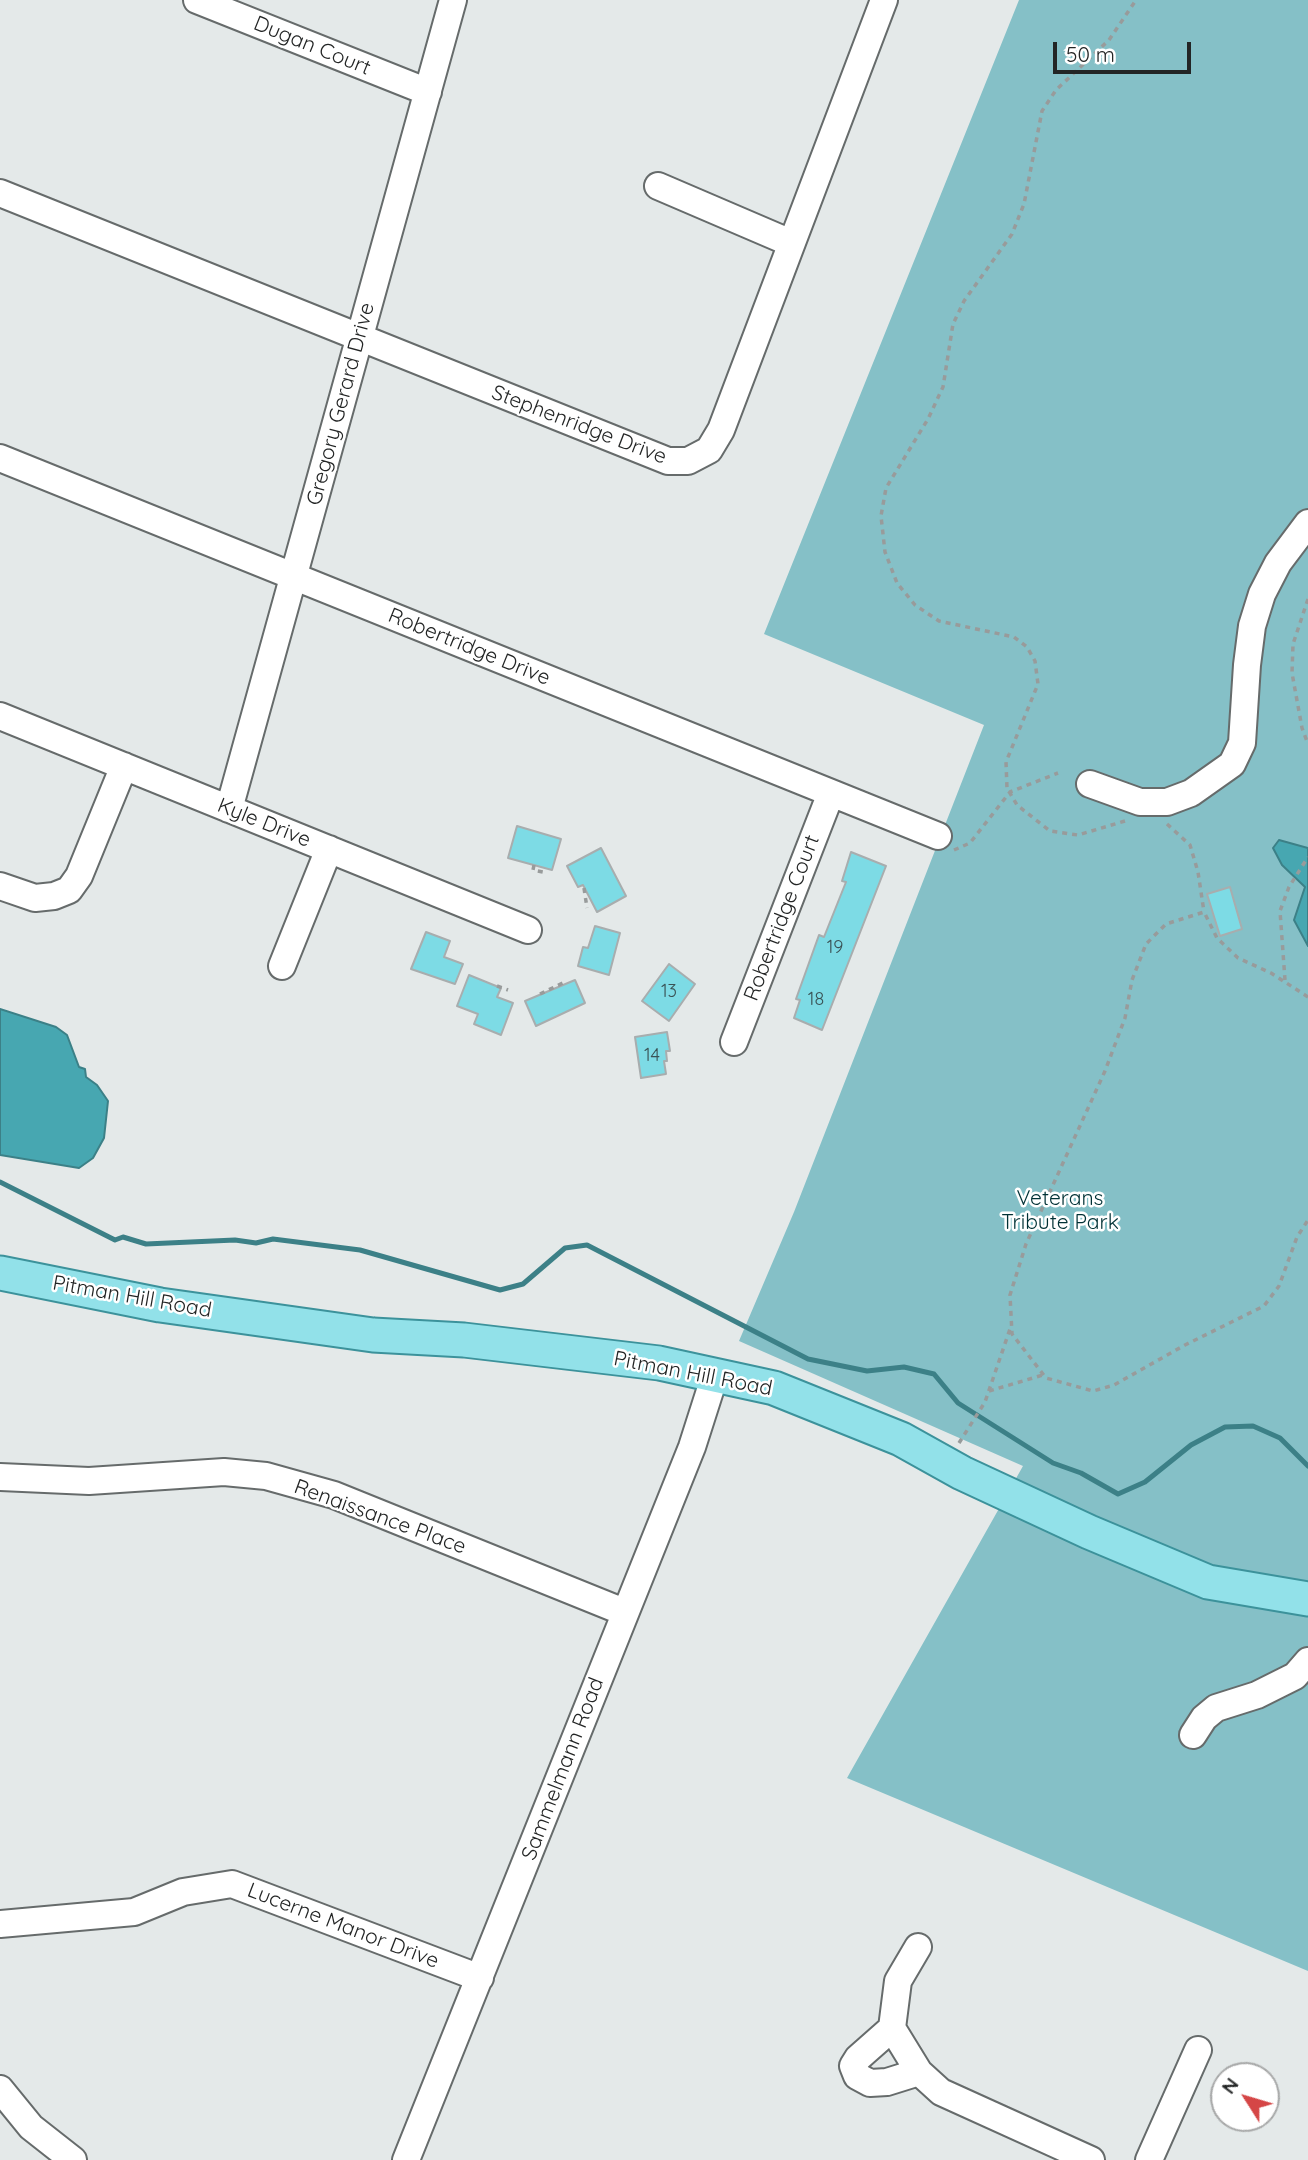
<!DOCTYPE html>
<html>
<head>
<meta charset="utf-8">
<style>
  body { margin:0 }
  #map { position:relative; width:1308px; height:2160px; overflow:hidden; background:#e4e9e9; font-family:Quicksand,sans-serif }
  canvas { display:block }
  .north { position:absolute; left:1210px; top:2062px; width:70px; height:70px; box-sizing:border-box; background:#fff; border:2px solid #a7a8a8; border-radius:50%; rotate:307deg; font-size:19px; font-weight:700; line-height:28px; text-align:center; color:#232525 }
  .north::after { content:''; display:block; margin:auto; width:24px; height:32px; background:#d54646; clip-path:polygon(50% 0,100% 100%,50% 72%,0 100%) }
  .scale { position:absolute; left:1053px; top:42px; width:138px; height:32px; box-sizing:border-box; border:4px solid #232525; border-top:0; padding-left:9px; font-size:21px; line-height:24px; white-space:nowrap; color:#232525; -webkit-text-stroke:5px #fff; paint-order:stroke }
</style>
</head>
<body>
<div id="map">
<canvas width="1308" height="2160"></canvas>
<div class="north">N</div>
<div class="scale">50 m</div>
</div>
<script>
const c = document.querySelector('canvas').getContext('2d');
c.lineJoin = 'round';
function fillPath(path, color) { c.fillStyle = color; c.fill(path, 'evenodd'); }
const shape = rows => new Path2D(rows.map(r => 'M' + r).join(''));
function trace(path, color, width, dash) { c.strokeStyle = color; c.lineWidth = width; c.lineCap = dash ? 'butt' : 'round'; c.setLineDash(dash || []); c.stroke(path); }
function label(font, color, halo, rows, align = 'center') {
  c.font = font + ' Quicksand,sans-serif'; c.lineWidth = 5; c.setLineDash([]); c.textBaseline = 'middle'; c.strokeStyle = halo; c.fillStyle = color; for (const [text, x, y, turn = 0] of rows) {
    c.save(); c.translate(x, y); c.rotate((+turn || 0) * Math.PI / 180); c.textAlign = isNaN(turn) ? turn : align; if (halo) c.strokeText(text, 0, 0); c.fillText(text, 0, 0); c.restore();
  }
}
const green = shape([
  [1019,0,1308,0,1308,1971,847,1778,1023,1466,739,1341,794,1212,984,725,764,634]
]);
const water = shape([
  [1279,840,1308,848,1308,946,1294,920,1305,887,1282,865,1273,848,1279,840],
  [0,1009,56,1027,67,1035,79,1067,85,1069,86,1077,97,1085,108,1101,104,1138,93,1158,79,1168,0,1155,0,1009]
]);
const stream = shape([
  [0,1182,115,1240,123,1237,146,1244,235,1240,256,1243,273,1239,360,1250,500,1290,523,1284,565,1248,587,1245,808,1359,867,1371,904,1367,934,1374,958,1403,1053,1463,1081,1473,1118,1494,1145,1482,1191,1445,1225,1427,1253,1426,1280,1438,1308,1466]
]);
const building = shape([
  [517,826,561,839,552,870,508,858,517,826],
  [601,848,626,896,597,912,583,885,578,887,567,866,601,848],
  [851,852,886,866,822,1030,794,1018,800,1000,796,999,819,935,824,937,846,882,842,881,851,852],
  [1230,887,1242,929,1220,936,1207,894,1230,887],
  [595,926,620,933,609,975,578,966,583,947,588,948,595,926],
  [426,932,450,941,444,957,463,964,455,984,411,969,426,932],
  [669,964,695,984,669,1021,642,1001,669,964],
  [469,975,501,988,497,997,513,1003,501,1035,474,1024,478,1014,457,1006,469,975],
  [575,980,585,1003,536,1026,525,1001,575,980],
  [667,1032,670,1051,666,1051,667,1061,664,1061,666,1074,641,1078,635,1037,667,1032]
]);
const path = shape([
  [1308,599,1293,644,1292,673,1302,728,1308,744],
  [1125,821,1078,835,1050,831,1017,805,1007,788,1006,762,1038,684,1035,661,1027,647,1014,637,939,621,915,605,897,583,885,552,881,516,886,488,928,419,943,387,953,324,964,301,1012,234,1024,204,1042,111,1056,90,1109,40,1136,0],
  [1167,824,1190,845,1198,872,1204,912],
  [954,850,970,843,1010,792,1058,773],
  [534,865,533,870,543,872],
  [584,888,587,908],
  [1285,980,1280,911,1289,887,1308,857],
  [497,986,508,990],
  [540,994,567,981],
  [1308,997,1271,973,1238,958,1217,938,1204,912,1166,924,1146,944,1132,980,1125,1018,1105,1071,1026,1244,1010,1295,1012,1334,1046,1378,1093,1391,1114,1385,1185,1345,1264,1306,1279,1286,1297,1237,1308,1220],
  [989,1391,1043,1375],
  [959,1443,985,1402,1010,1329]
]);
const minor = shape([
  [197,0,428,92],
  [658,186,791,243],
  [0,193,668,461,688,461,709,450,721,430,884,0],
  [0,458,938,836],
  [0,716,528,930],
  [1090,784,1140,802,1167,802,1191,793,1232,764,1242,743,1247,665,1252,626,1262,594,1278,563,1308,523],
  [229,809,453,0],
  [0,886,35,898,54,896,69,890,79,876,124,766],
  [282,966,329,849],
  [734,1042,831,793],
  [0,1477,89,1481,224,1472,266,1476,334,1495,624,1612],
  [1193,1735,1204,1718,1216,1708,1257,1695,1295,1676,1308,1661],
  [0,1924,134,1912,183,1892,232,1884,480,1978],
  [918,1947,898,1981,892,2028,919,2072,941,2092,1091,2160],
  [892,2028,858,2058,853,2066,857,2076,870,2083,887,2082,919,2072],
  [0,2089,31,2127,73,2160],
  [406,2160,692,1447,715,1375],
  [1149,2160,1198,2050]
]);
const major = shape([
  [0,1273,160,1305,373,1335,464,1340,659,1363,774,1388,901,1439,962,1473,1089,1532,1208,1582,1308,1599]
]);
const numberNames = [
  ["19",835,948],
  ["13",669,992],
  ["18",816,1000],
  ["14",652,1056]
];
const streetNames = [
  ["Dugan Court",312,46,22],
  ["Gregory Gerard Drive",341,404,-75],
  ["Stephenridge Drive",579,425,21],
  ["Robertridge Drive",469,647,22],
  ["Kyle Drive",264,823,22],
  ["Robertridge Court",782,918,-69],
  ["Pitman Hill Road",132,1297,10],
  ["Pitman Hill Road",693,1374,11],
  ["Renaissance Place",380,1517,20],
  ["Sammelmann Road",563,1769,-69],
  ["Lucerne Manor Drive",343,1926,21]
];
const parkNames = [
  ["Veterans",1060,1199],
  ["Tribute Park",1060,1223]
];
fillPath(green, '#85c0c7');
fillPath(water, '#47a7b1');
trace(water, '#3c8087', 2);
trace(stream, '#3c8087', 5);
fillPath(building, '#7ddbe5');
trace(building, '#a8adae', 2);
trace(minor, '#666b6b', 30);
trace(major, '#3c929b', 37);
trace(path, '#989b9b', 3.5, [5, 5]);
trace(minor, '#fff', 26);
trace(major, '#92e1e9', 33);
label('18px', '#3a5255', null, numberNames);
label('21px', '#232525', '#fff', streetNames);
label('21px', '#003135', '#fff', parkNames);
</script>
</body>
</html>
